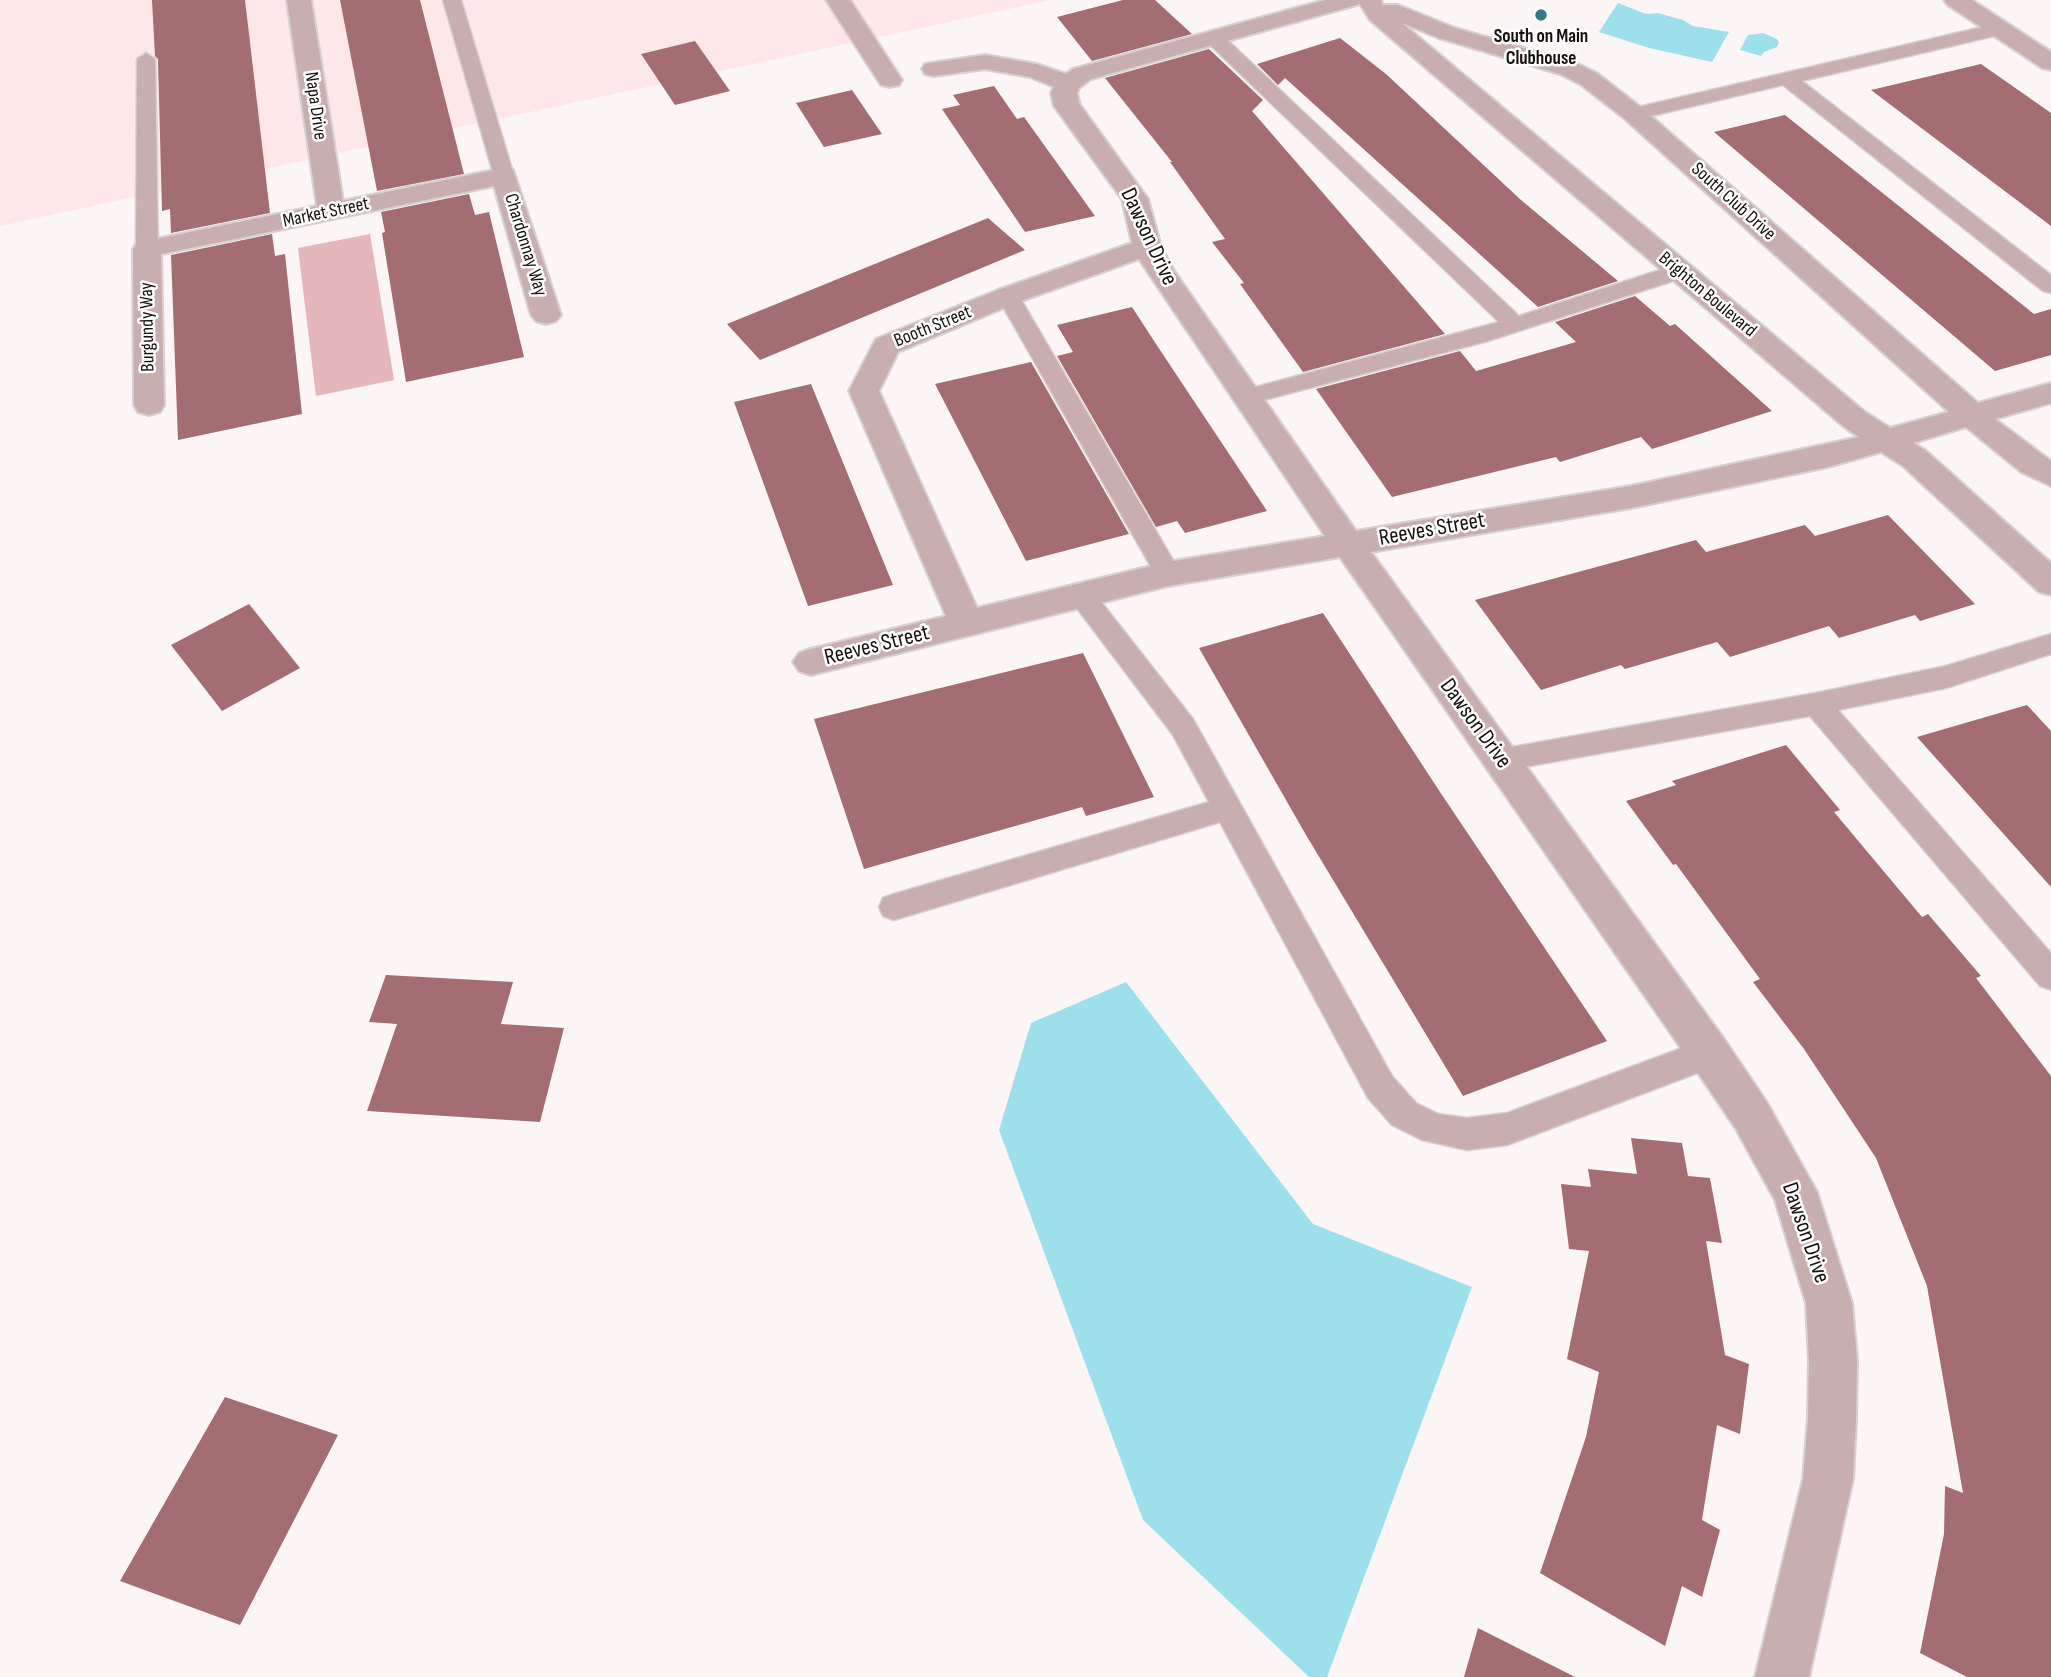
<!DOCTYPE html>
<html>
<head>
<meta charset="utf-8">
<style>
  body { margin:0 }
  canvas { display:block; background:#fbf5f5 }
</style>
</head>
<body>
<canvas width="2051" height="1677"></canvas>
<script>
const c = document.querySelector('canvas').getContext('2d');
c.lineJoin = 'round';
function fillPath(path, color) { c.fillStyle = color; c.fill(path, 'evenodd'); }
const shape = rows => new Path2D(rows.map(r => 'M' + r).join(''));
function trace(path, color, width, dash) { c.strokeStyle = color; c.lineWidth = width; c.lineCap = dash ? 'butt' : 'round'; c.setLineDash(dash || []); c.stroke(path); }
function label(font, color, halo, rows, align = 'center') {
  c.font = font + ' "Sofia Sans Condensed",sans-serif'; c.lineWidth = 5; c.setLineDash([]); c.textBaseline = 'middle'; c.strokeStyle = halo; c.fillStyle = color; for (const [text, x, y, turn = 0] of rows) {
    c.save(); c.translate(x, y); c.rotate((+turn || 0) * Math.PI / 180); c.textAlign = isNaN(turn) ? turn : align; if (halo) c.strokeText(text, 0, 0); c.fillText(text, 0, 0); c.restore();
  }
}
const built = shape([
  [0,0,1051,0,0,226]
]);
const green = shape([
  [370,234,394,380,316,396,298,248]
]);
const water = shape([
  [1618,3,1646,14,1658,13,1683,20,1693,26,1729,32,1712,62,1649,48,1599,32],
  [1763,33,1777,39,1779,43,1777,47,1764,52,1761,56,1740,50,1748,35],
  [1126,982,1313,1224,1472,1287,1327,1677,1309,1677,1143,1520,999,1130,1031,1023]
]);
const building = shape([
  [152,0,245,0,270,213,171,233,170,209,162,211,158,59,155,56],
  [340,0,420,0,464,174,377,191],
  [1123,0,1155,0,1192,34,1092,61,1057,17],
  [1340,38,1386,74,1521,200,1618,281,1538,307,1285,78,1278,85,1257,64],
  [695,41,730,91,675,105,641,54],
  [1209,49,1263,100,1252,111,1445,334,1303,372,1240,284,1244,283,1212,242,1225,239,1170,162,1172,162,1105,78],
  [1981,64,2051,113,2051,226,1871,90],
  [994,86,1017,119,1024,117,1095,216,1025,232,942,109,960,105,953,95],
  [852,90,882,134,824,147,796,103],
  [1785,115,2034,314,2051,309,2051,355,1995,371,1714,132],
  [469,194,475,215,489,212,524,357,406,382,382,233,385,232,381,212],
  [988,218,1025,250,760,360,727,324],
  [272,234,275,256,285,254,302,414,178,440,171,255],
  [1635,296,1670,326,1675,324,1772,411,1652,449,1641,437,1560,462,1556,457,1392,497,1316,389,1460,351,1476,371,1576,342,1555,322],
  [1132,307,1156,344,1267,511,1185,533,1177,521,1156,527,1057,356,1073,352,1057,325],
  [1031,362,1129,534,1026,561,935,384],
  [811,384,893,585,808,606,734,402],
  [1888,515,1975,604,1920,621,1915,615,1839,638,1829,626,1730,657,1717,642,1625,669,1621,665,1541,690,1475,600,1696,540,1706,552,1805,525,1815,536],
  [249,604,300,668,222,711,171,645],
  [1323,613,1440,792,1607,1041,1463,1096,1306,835,1199,648],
  [1083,653,1154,797,1086,816,1082,807,864,869,814,719],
  [2027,705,2051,731,2051,887,1917,737],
  [1786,745,1840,810,1834,812,1922,917,1928,914,1981,976,1976,978,2051,1076,2051,1677,1967,1677,1920,1653,1944,1534,1945,1486,1963,1493,1927,1286,1876,1158,1804,1049,1753,982,1760,979,1676,864,1673,865,1626,801,1676,785,1672,781],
  [386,975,513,982,501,1024,564,1028,540,1122,367,1111,397,1024,369,1022],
  [1631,1138,1682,1143,1688,1176,1710,1178,1722,1243,1706,1241,1725,1355,1749,1364,1740,1434,1717,1425,1702,1520,1720,1530,1702,1597,1682,1586,1665,1646,1540,1573,1586,1437,1599,1372,1567,1359,1589,1251,1569,1249,1561,1184,1591,1187,1588,1169,1637,1174],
  [225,1397,338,1435,240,1625,120,1581],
  [1478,1628,1575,1677,1464,1677]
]);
const service = shape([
  [443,0,461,0,514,176,511,180,497,180,494,176,443,0],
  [2000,23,2007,25,2009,29,2007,33,1802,81,2051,275,2051,293,2043,291,1783,85,1634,120,1624,114,1634,108,2000,23],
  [1213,31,1220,33,1519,316,1672,266,1680,264,1688,266,1691,271,1688,276,1488,341,1245,405,1237,402,1233,397,1237,392,1499,322,1206,41,1204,37,1213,31],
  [146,53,155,59,158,249,155,254,147,255,139,254,136,249,137,59,146,53],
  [1008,289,1016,291,1019,296,1177,567,1181,574,1177,581,1168,583,1159,581,997,296,1000,291,1008,289],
  [1082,586,1091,589,1193,719,1392,1076,1416,1103,1438,1114,1467,1118,1507,1113,1709,1038,1721,1042,1725,1053,1721,1064,1507,1145,1467,1150,1422,1140,1392,1125,1368,1098,1220,822,894,920,883,916,879,907,883,898,894,894,1209,802,1173,735,1073,603,1069,596,1073,589,1082,586],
  [2051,634,2051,654,1946,688,1838,710,2051,953,2051,990,2040,986,1810,716,1501,771,1491,768,1487,760,1491,752,1501,749,1816,693,1946,666,2051,634]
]);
const minor = shape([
  [287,0,311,0,343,201,504,168,513,170,561,315,556,321,546,324,536,321,531,315,494,186,161,254,164,405,160,412,149,415,138,412,134,405,133,249,137,243,317,206,287,0],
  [826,0,850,0,902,80,899,85,890,87,881,85,826,0],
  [1325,0,1381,0,1383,5,1398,5,1455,28,1578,64,1598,74,1643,109,1978,403,2051,383,2051,403,1995,419,2051,461,2051,486,2021,472,1966,427,1913,443,1925,450,2051,563,2051,595,2039,592,1903,466,1881,452,1828,467,1631,508,1371,552,1724,1039,1766,1101,1817,1192,1852,1303,1857,1360,1856,1419,1853,1479,1809,1677,1755,1677,1803,1479,1808,1419,1809,1360,1806,1303,1775,1200,1736,1129,1694,1067,1340,557,1168,586,811,675,799,671,793,662,799,653,811,649,946,616,849,391,876,339,998,290,1132,243,1122,199,1054,106,1051,93,1054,87,1030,77,985,69,934,76,925,74,922,69,925,64,985,55,1036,64,1066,74,1073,69,1325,0],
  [1360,4,1370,20,1843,426,1859,437,1631,486,1356,531,1174,271,1161,247,1148,199,1080,105,1077,93,1079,88,1091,79,1360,4],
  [1402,23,1439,38,1560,74,1580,84,1625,119,1949,412,1890,428,1865,412,1402,23],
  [1139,259,1325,536,1168,562,977,608,879,391,898,352,1018,302,1139,259],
  [1944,0,1972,0,2051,52,2051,70,2042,68,1948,5,1944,0]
]);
const markers = [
  [1541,15,7,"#337986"]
];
const farPoinames = [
  ["South on Main",1541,37],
  ["Clubhouse",1541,59]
];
const farStreetnames = [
  ["Napa Drive",315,106,82],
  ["South Club Drive",1733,202,42],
  ["Market Street",326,213,-12],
  ["Chardonnay Way",525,245,73],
  ["Brighton Boulevard",1707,295,40],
  ["Burgundy Way",148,327,-91],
  ["Booth Street",933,327,-22]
];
const streetNames = [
  ["Dawson Drive",1148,237,65],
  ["Reeves Street",1432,530,-10],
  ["Reeves Street",877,646,-14],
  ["Dawson Drive",1475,724,54],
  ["Dawson Drive",1805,1233,71]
];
fillPath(built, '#fee7e8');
fillPath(green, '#e5b7ba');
fillPath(water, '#9de0ec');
fillPath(building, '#a36d71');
trace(service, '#d7d0d0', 3);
trace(minor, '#d7d0d0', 4);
fillPath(service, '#c9aeb0');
fillPath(minor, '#c9aeb0');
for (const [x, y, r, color] of markers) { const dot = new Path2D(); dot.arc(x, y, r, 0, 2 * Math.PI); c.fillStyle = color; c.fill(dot); trace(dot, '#fff', 2.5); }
label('bold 19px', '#170e0e', '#fff', farPoinames);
label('19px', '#170e0e', '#fff', farStreetnames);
label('23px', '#170e0e', '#fff', streetNames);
</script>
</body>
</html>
